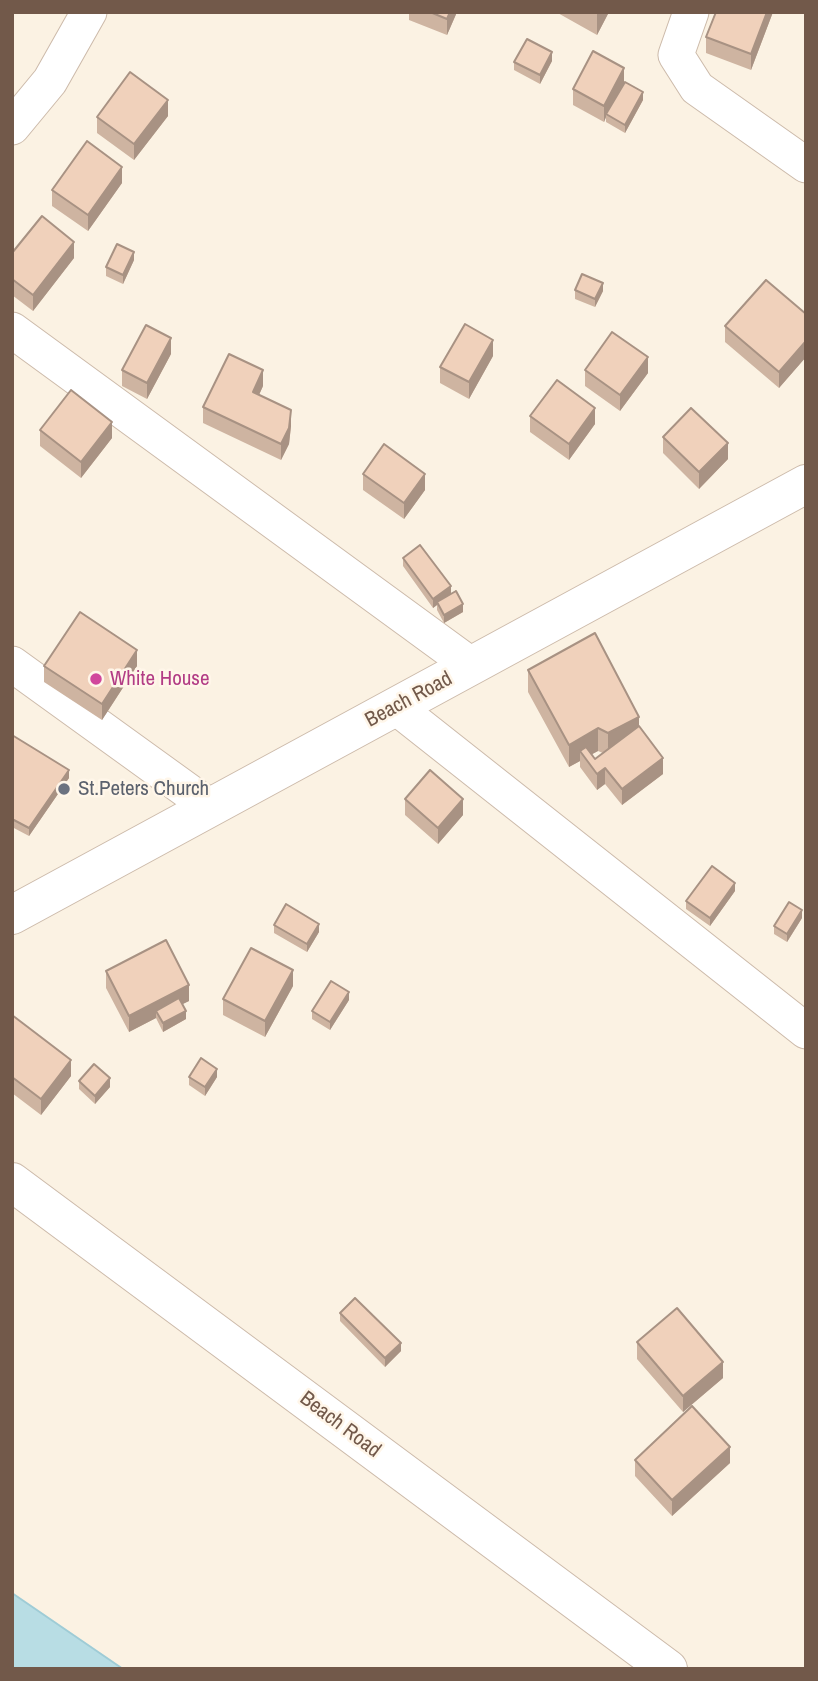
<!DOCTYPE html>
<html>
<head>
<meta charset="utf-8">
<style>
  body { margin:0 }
  #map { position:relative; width:818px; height:1681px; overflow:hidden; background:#fbf2e3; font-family:"Archivo Narrow",sans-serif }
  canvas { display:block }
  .frame { position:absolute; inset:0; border:14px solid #72594a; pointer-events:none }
</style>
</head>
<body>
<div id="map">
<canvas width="818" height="1681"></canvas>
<div class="frame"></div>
</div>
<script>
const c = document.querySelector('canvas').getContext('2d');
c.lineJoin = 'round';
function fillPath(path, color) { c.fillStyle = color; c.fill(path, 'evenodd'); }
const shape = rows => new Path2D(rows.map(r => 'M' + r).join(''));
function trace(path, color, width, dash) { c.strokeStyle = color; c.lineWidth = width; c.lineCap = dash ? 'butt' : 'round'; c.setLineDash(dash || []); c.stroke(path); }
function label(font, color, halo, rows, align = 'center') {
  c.font = font + ' "Archivo Narrow",sans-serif'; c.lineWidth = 5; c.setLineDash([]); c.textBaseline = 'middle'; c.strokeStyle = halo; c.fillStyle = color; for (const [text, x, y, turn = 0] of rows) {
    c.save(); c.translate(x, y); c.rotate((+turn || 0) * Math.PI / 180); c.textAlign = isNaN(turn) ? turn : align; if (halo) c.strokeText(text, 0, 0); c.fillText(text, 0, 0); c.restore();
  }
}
const water = shape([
  [12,1593,123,1669,12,1669,12,1593]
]);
const minor = shape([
  [691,12,676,55,697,88,806,165],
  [12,127,50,81,89,12],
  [12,330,472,666],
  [12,664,210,807],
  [396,707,806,1031]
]);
const tertiary = shape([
  [12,915,806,484],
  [12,1182,668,1669]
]);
const wall = shape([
  [409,12,457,12,447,35,409,20],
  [556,12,609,12,597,35],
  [716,12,773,12,751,70,706,53,706,37],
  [552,61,540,84,514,70,514,62],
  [624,82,643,100,625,133,606,122,606,117,604,122,573,105,573,89],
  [168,116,134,160,97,133,97,117],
  [122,183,88,231,52,206,52,190],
  [12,253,74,258,33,311,12,295],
  [134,260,123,284,106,276,106,267],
  [575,290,603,291,595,307,575,299],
  [806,314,806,357,779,388,725,342,725,326],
  [171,354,147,399,122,386,122,370],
  [493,356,469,399,440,383,440,367],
  [585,370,648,373,620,411,585,386],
  [263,386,259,395,291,426,289,444,281,460,203,423,203,407],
  [530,416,595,424,569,460,530,432],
  [40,430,112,438,81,478,40,446],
  [663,437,728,459,699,489,663,453],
  [363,474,425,490,404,519,363,490],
  [403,558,451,594,463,612,444,623,437,610,437,605,433,608,403,566],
  [44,666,137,666,102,720,44,682],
  [528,670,639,727,663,774,622,805,605,784,597,790,580,767,580,761,569,767,528,692],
  [598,751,603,753,595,759,592,754],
  [12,735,69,778,29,836,12,827],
  [405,799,463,815,438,844,405,815],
  [735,891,710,926,686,909,686,901],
  [802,918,787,942,774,934,774,926],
  [274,925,319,932,307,952,274,933],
  [106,971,189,1001,182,1004,186,1019,163,1032,156,1018,129,1032,106,988],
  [293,986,265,1037,223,1015,223,999],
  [349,1000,330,1030,312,1019,312,1011],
  [12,1015,71,1076,41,1115,12,1093],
  [189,1077,217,1077,205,1096,189,1085],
  [79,1081,110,1087,95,1104,79,1089],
  [340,1313,401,1351,385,1367,340,1321],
  [637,1342,723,1378,683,1412,637,1359],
  [635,1460,730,1463,672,1516,635,1476]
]);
const shadedWall = shape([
  [450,12,457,12,447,35,447,19],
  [597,12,609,12,597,35],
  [767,12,773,12,751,70,751,54],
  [552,52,552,61,540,84,540,75],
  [624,68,624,84,606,114,606,117,604,122,604,106],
  [643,92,643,100,625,133,625,125],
  [168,100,168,116,134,160,134,144],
  [122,167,122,183,88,231,88,215],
  [74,242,74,258,33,311,33,295],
  [134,252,134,260,123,284,123,275],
  [603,283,603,291,595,307,595,299],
  [171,338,171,354,147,399,147,383],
  [493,340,493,356,469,399,469,382],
  [806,341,806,357,779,388,779,372],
  [648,357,648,373,620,411,620,395],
  [263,370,263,386,253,408,253,392],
  [595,408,595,424,569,460,569,444],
  [291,410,291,426,289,444,281,460,281,444],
  [112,422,112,438,81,478,81,462],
  [728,443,728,459,699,489,699,472],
  [425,474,425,490,404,519,404,503],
  [451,586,451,594,437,602,437,605,433,608,433,599],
  [463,604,463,612,444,623,444,615],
  [137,650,137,666,102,720,102,704],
  [639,717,639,739,608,756,608,733],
  [598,728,598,751,585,758,580,751,580,761,569,767,569,745],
  [663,758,663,774,622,805,622,789],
  [605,768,605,784,597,790,597,774],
  [69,770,69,778,29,836,29,828],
  [463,799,463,815,438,844,438,828],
  [735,883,735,891,710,926,710,918],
  [802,910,802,918,787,942,787,934],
  [319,924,319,932,307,952,307,944],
  [293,970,293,986,265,1037,265,1021],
  [189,985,189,1001,159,1016,156,1011,156,1018,129,1032,129,1016],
  [349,992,349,1000,330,1030,330,1022],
  [186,1011,186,1019,163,1032,163,1023],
  [71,1060,71,1076,41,1115,41,1099],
  [217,1069,217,1077,205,1096,205,1087],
  [110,1078,110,1087,95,1104,95,1096],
  [401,1343,401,1351,385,1367,385,1358],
  [723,1362,723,1378,683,1412,683,1396],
  [730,1447,730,1463,672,1516,672,1500]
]);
const building = shape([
  [430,12,450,12,447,19,430,12],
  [716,12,767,12,751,54,706,37,716,12],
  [527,39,552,52,540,75,514,62,527,39],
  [593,51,624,68,604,106,573,89,593,51],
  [130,72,168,100,134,144,97,117,130,72],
  [625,82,643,92,625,125,606,114,625,82],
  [87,141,122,167,88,215,52,190,87,141],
  [42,216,74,242,33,295,12,279,12,253,42,216],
  [117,244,134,252,123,275,106,267,117,244],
  [582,274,603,283,595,299,575,290,582,274],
  [766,280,806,314,806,341,779,372,725,326,766,280],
  [465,324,493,340,469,382,440,367,465,324],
  [146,325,171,338,147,383,122,370,146,325],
  [612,332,648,357,620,395,585,370,612,332],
  [229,354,263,370,253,392,291,410,289,428,281,444,203,407,229,354],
  [557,380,595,408,569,444,530,416,557,380],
  [71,390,112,422,81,462,40,430,71,390],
  [691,408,728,443,699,472,663,437,691,408],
  [384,444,425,474,404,503,363,474,384,444],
  [420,545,451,586,433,599,403,558,420,545],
  [456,591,463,604,444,615,437,602,456,591],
  [80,612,137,650,102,704,44,666,80,612],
  [595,633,639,717,608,733,598,728,569,745,528,670,595,633],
  [639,726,663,758,622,789,605,768,597,774,580,751,586,747,595,759,639,726],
  [12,735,69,770,29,828,12,819,12,735],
  [430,770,463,799,438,828,405,799,430,770],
  [712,866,735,883,710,918,686,901,712,866],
  [789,902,802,910,787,934,774,926,789,902],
  [286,904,319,924,307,944,274,925,286,904],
  [166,940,189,985,129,1016,106,971,166,940],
  [251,948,293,970,265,1021,223,999,251,948],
  [331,981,349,992,330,1022,312,1011,331,981],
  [179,998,186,1011,163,1023,156,1011,179,998],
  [12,1015,71,1060,41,1099,12,1077,12,1015],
  [201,1058,217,1069,205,1087,189,1077,201,1058],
  [94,1064,110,1078,95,1096,79,1081,94,1064],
  [355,1298,401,1343,385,1358,340,1313,355,1298],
  [677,1308,723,1362,683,1396,637,1342,677,1308],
  [692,1406,730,1447,672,1500,635,1460,692,1406]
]);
const markers = [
  [96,679,7,"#d1479c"],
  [64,789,7,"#6b7280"]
];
const hotelNames = [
  ["White House",110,679]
];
const streetNames = [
  ["Beach Road",409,700,-28],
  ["Beach Road",340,1425,37]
];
const worshipNames = [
  ["St.Peters Church",78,789]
];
fillPath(water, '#b8dde4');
trace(water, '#9fccd6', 2);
trace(minor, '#ccbaaa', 37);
trace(tertiary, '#ccbaaa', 40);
trace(minor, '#fff', 35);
trace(tertiary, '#fff', 38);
fillPath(wall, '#ceb4a1');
fillPath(shadedWall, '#a89283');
fillPath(building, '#f0d1bb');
trace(building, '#a89283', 2);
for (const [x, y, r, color] of markers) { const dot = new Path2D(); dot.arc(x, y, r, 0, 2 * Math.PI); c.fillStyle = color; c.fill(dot); trace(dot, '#fff6e9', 2.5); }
label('21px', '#b23c85', '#fff6e9', hotelNames, 'left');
label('21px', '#72594a', '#fff6e9', streetNames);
label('21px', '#5b616d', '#fff6e9', worshipNames, 'left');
</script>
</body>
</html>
